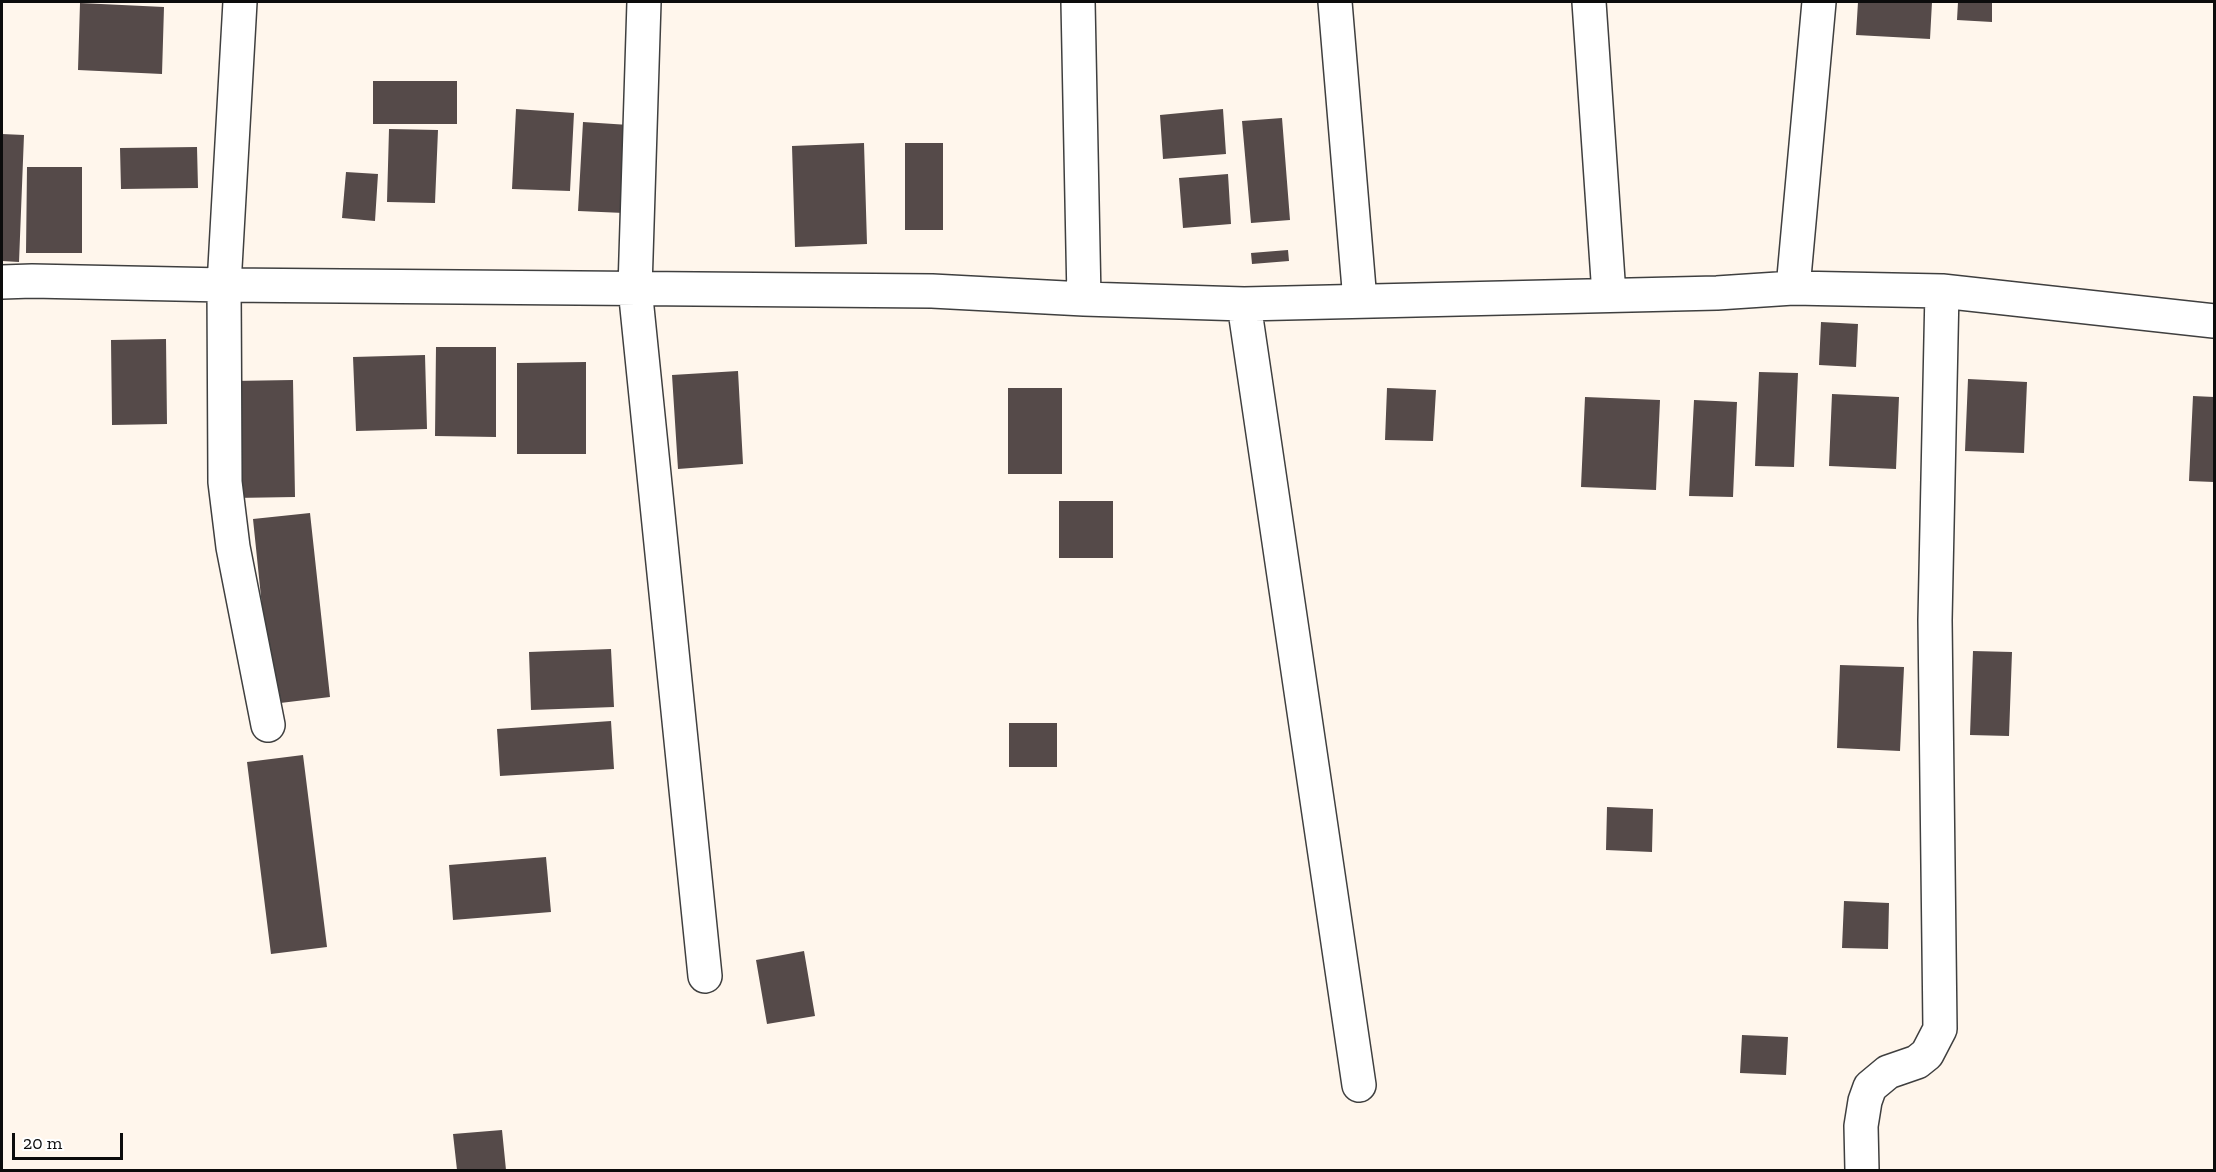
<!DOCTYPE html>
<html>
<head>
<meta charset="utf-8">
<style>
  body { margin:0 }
  #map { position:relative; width:2216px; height:1172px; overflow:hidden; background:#fff6ec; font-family:"Zilla Slab",serif }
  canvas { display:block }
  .frame { position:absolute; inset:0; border:3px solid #0c0c0c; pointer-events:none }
  .scale { position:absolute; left:12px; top:1133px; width:111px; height:27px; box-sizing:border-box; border:3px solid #0c0c0c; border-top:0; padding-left:8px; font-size:18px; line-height:21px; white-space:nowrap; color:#0c0c0c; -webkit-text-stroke:4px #fff; paint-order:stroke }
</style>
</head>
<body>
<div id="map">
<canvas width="2216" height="1172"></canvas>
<div class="frame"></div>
<div class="scale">20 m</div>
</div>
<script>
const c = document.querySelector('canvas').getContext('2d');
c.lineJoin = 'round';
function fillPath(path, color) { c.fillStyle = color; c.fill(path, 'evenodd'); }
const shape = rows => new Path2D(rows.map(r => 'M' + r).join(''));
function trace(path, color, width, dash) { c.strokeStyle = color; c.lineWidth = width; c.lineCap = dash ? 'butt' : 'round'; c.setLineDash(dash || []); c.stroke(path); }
const building = shape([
  [1858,2,1932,2,1930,39,1856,35],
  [1958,2,1992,2,1992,22,1957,20],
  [80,3,164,7,162,74,78,70],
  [373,81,457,81,457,124,373,124],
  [516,109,574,113,570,191,512,189],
  [1223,109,1226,154,1163,159,1160,115],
  [1282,118,1290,220,1251,223,1242,121],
  [583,122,629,125,624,213,578,211],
  [389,129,438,130,435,203,387,202],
  [2,134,24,135,19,262,2,261],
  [864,143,867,244,795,247,792,146],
  [905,143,943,143,943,230,905,230],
  [197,147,198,188,121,189,120,148],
  [27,167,82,167,82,253,26,253],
  [346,172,378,174,375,221,342,218],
  [1228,174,1231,224,1183,228,1179,178],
  [1288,250,1289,261,1252,264,1251,253],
  [1821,322,1858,324,1856,367,1819,365],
  [166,339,167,424,112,425,111,340],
  [436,347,496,347,496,437,435,436],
  [425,355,427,429,356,431,353,357],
  [586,362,586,454,517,454,517,363],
  [738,371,743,464,678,469,672,375],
  [1759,372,1798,373,1794,467,1755,466],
  [1968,379,2027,382,2024,453,1965,451],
  [293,380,295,497,234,498,232,381],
  [1008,388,1062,388,1062,474,1008,474],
  [1387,388,1436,390,1433,441,1385,440],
  [1832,394,1899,397,1896,469,1829,466],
  [2193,396,2214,397,2214,482,2189,481],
  [1585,397,1660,400,1656,490,1581,487],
  [1694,400,1737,402,1733,497,1689,496],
  [1059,501,1113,501,1113,558,1059,558],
  [310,513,330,697,272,704,253,519],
  [611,649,614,707,531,710,529,652],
  [1973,651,2012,652,2009,736,1970,735],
  [1840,665,1904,667,1900,751,1837,748],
  [611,721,614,769,500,776,497,729],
  [1009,723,1057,723,1057,767,1009,767],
  [303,755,327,947,271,954,247,762],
  [1607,807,1653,809,1652,852,1606,850],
  [546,857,551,912,453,920,449,865],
  [1844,901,1889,903,1888,949,1842,948],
  [804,951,815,1016,767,1024,756,960],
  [1742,1035,1788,1037,1786,1075,1740,1073],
  [502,1130,506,1170,457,1170,453,1134]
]);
const street = shape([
  [240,2,224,285,225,482,233,547,268,725],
  [644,2,635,288,705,976],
  [1078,2,1084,299],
  [1335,2,1360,301],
  [1589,2,1609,295],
  [2,282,32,281,224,285,932,291,1084,299,1244,304,1717,293,1793,288,1942,291,2214,321],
  [1793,288,1819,2],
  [1244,304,1359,1085],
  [1862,1170,1861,1126,1865,1101,1870,1087,1888,1072,1917,1062,1927,1054,1940,1029,1935,620,1942,291]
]);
fillPath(building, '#554a49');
trace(street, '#3f3f3f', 36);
trace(street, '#fff', 33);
</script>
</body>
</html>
